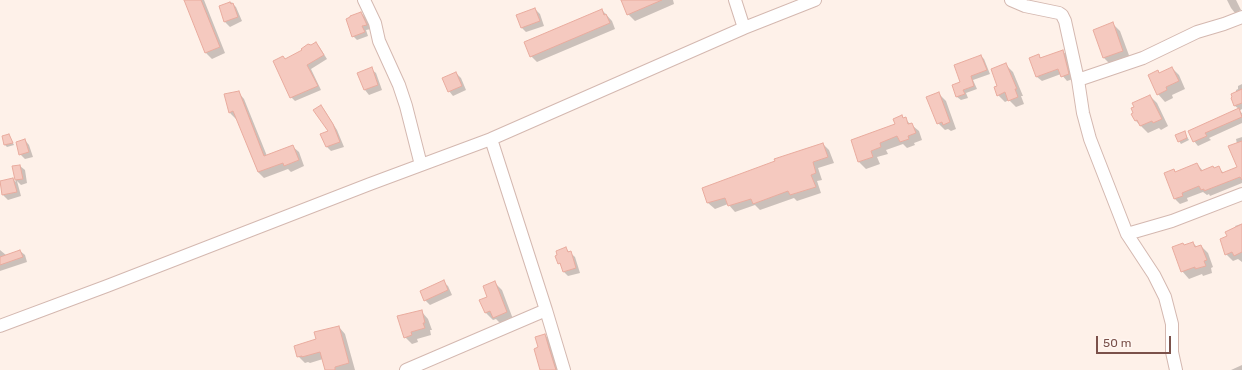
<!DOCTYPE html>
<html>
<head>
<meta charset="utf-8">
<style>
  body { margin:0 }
  #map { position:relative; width:1242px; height:370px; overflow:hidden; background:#fef1e9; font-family:Rubik,sans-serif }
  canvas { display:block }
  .scale { position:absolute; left:1096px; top:336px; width:75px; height:18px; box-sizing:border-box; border:2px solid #7b514a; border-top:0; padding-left:5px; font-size:12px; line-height:14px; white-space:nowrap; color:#7b514a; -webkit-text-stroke:3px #fff6f1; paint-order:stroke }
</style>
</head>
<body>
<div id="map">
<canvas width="1242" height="370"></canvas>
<div class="scale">50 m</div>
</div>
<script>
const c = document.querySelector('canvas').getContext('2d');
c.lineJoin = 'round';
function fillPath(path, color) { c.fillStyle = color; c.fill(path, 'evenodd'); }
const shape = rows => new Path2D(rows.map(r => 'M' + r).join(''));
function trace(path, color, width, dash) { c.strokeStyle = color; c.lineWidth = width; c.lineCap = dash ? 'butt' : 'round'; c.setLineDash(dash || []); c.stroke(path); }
const shadow = shape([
  [185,0,204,0,225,53,212,59,206,53],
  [624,0,673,0,674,4,635,21,628,14],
  [1227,0,1236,0,1241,10,1235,13,1231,8],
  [231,2,236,7,242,21,230,27,225,22,220,7],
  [535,9,540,14,544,26,526,32,521,27],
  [602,10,612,21,615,29,537,62,531,56],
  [361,13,365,17,371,29,366,30,368,36,357,40,353,36],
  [1113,24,1120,31,1130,58,1111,65,1104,58,1094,30],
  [316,43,320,48,327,59,311,69,321,90,295,101,291,97,285,60],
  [1062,51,1067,55,1073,79,1067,81,1061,74,1042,81,1037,77,1038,55,1041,58],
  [981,56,984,59,990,74,973,80,977,89,966,93,968,98,961,100,957,97,953,86,962,83],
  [1006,65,1013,72,1023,96,1021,96,1024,104,1016,107,1009,100,1005,102,998,95,999,86],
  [1172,68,1179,75,1185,89,1172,95,1173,98,1165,102,1158,94,1158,72,1160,74],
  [371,69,376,73,382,90,369,95,365,90,359,73],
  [456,73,461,78,466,90,453,96,449,91],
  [1242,84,1242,109,1239,111,1242,113,1242,123,1209,138,1211,140,1198,146,1194,141,1190,131,1239,109,1235,106,1232,98,1236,93,1236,90,1238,89,1238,86],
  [238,92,244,99,267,156,292,146,299,152,304,166,291,172,288,169,264,178,258,172,237,118,236,119,230,113,225,95],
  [938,93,946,101,956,129,951,131,948,129,945,130,938,123],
  [1150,96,1157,103,1168,126,1161,130,1159,128,1148,133,1135,120],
  [321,106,325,111,337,130,344,147,331,151,327,147,329,131],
  [902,117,919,131,922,140,914,143,915,145,907,148,903,144,886,150,888,154,877,157,880,164,866,169,859,162,852,141,896,124],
  [1184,132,1189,140,1181,144,1179,141],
  [9,135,14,145,7,147,5,145],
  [1242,137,1242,183,1210,196,1209,194,1207,195,1203,192,1187,198,1188,201,1180,204,1175,199,1165,174,1174,170,1176,173,1197,164,1203,171,1213,167,1215,169,1218,168,1224,173,1238,168,1237,144,1236,139],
  [25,140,29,145,33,157,25,159,20,154],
  [823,144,829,150,834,163,818,168,822,180,817,181,821,193,797,201,794,198,760,210,755,205,735,212,728,204,715,209,708,203,704,189],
  [20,166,25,170,27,183,21,185,17,181,21,196,8,200,3,195,0,182,13,179,16,182,13,167],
  [1241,224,1242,225,1242,262,1238,259,1233,261,1226,254,1228,237,1236,228,1235,226],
  [1193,243,1197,247,1201,246,1208,253,1213,267,1211,268,1212,273,1203,276,1202,274,1189,279,1182,271,1185,246],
  [566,249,575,257,580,273,568,276,564,272,562,267,559,263],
  [0,250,6,255,20,251,25,255,27,262,0,271],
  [443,282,448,286,452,295,430,305,425,300],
  [495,283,502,290,513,319,501,324,496,319,493,320,486,313,481,301,488,298],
  [421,311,428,319,432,330,430,330,431,335,417,339,418,342,412,344,405,337],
  [339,327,345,334,355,370,326,370,323,359,310,363,308,362,305,363,298,356,317,340],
  [545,335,552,342,560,370,542,370,539,348],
  [1242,365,1242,370,1231,370]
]);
const building = shape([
  [184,0,201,0,220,47,205,53,184,0],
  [621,0,662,0,627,15,621,0],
  [230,2,231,4,233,3,238,17,224,22,219,6,230,2],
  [535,8,540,21,521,28,516,15,535,8],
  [602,9,604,15,606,14,610,23,530,57,524,42,602,9],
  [361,12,367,25,362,26,365,32,352,37,346,19,350,17,350,16,361,12],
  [1113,22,1123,51,1103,58,1093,30,1113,22],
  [316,42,324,55,307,65,318,86,290,98,273,61,283,56,285,59,302,50,301,49,308,44,311,45,316,42],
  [1063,50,1069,74,1061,77,1058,69,1036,77,1029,58,1039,54,1040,58,1063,50],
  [981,55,987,70,971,76,974,86,963,90,965,94,956,97,952,85,960,82,954,65,981,55],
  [1006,63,1017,89,1015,89,1018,97,1008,101,1005,92,997,96,994,87,997,86,991,69,1006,63],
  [372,67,378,85,364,90,357,73,372,67],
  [1172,67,1179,81,1166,87,1167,90,1157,95,1148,75,1158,70,1159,73,1172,67],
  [456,72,462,86,448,92,442,78,456,72],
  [1242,89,1242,103,1234,106,1231,98,1232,97,1231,94,1242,89],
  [239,91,264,156,293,145,299,160,284,166,283,163,258,172,233,111,229,113,224,94,239,91],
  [939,92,950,122,943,125,942,122,937,124,926,97,939,92],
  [1150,95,1162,119,1153,123,1152,121,1140,126,1137,120,1135,121,1131,114,1133,113,1131,108,1134,107,1132,103,1150,95],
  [321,105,333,124,340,142,326,147,320,134,328,131,313,110,321,105],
  [1239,108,1242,117,1205,133,1207,136,1193,142,1188,131,1239,108],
  [902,115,903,118,906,117,908,124,912,123,916,133,908,136,909,139,900,142,897,136,880,143,881,147,871,151,873,157,858,162,851,140,895,124,893,119,902,115],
  [1185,131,1187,138,1178,142,1175,135,1185,131],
  [9,134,13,143,4,145,2,136,9,134],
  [25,139,29,152,19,155,16,142,25,139],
  [1242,141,1242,180,1240,177,1204,191,1204,189,1201,190,1199,186,1182,193,1183,196,1174,199,1164,173,1174,169,1175,172,1197,163,1201,171,1213,166,1214,168,1219,166,1222,173,1237,167,1228,146,1242,141],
  [823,143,828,157,813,162,816,173,811,175,816,187,790,195,788,191,753,204,751,199,728,206,725,198,707,203,702,188,775,161,774,159,823,143],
  [20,165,23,179,15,180,12,166,20,165],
  [13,178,17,192,2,195,0,181,13,178],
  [1242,224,1242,252,1234,256,1232,252,1225,255,1220,239,1227,236,1225,232,1242,224],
  [1193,242,1195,247,1201,245,1207,260,1204,261,1206,266,1195,269,1195,267,1181,272,1172,247,1183,243,1184,245,1193,242],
  [566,247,568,252,571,251,576,268,563,272,560,263,558,264,555,256,557,255,556,251,566,247],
  [20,250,23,257,0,265,0,257,20,250],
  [444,280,448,290,424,301,420,291,444,280],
  [495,281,507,312,493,318,490,311,485,313,479,300,487,297,483,286,495,281],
  [422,310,425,323,423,323,425,328,411,332,412,335,404,338,397,316,422,310],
  [339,326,349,363,335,367,335,370,325,370,320,352,302,357,302,356,297,357,294,346,316,339,314,332,339,326],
  [545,334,549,348,556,370,540,370,534,349,538,347,535,337,545,334]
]);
const minor = shape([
  [364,0,375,23,379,41,399,85,406,106,421,165],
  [735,0,744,28],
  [1011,0,1025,6,1059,13,1062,15,1065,21,1078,80,1083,113,1090,139,1127,234,1154,275,1165,297,1172,324,1172,352,1176,370],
  [1078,80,1143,58,1197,32,1224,24,1242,17],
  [491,139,546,310],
  [1127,234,1172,221,1242,194],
  [0,326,107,286,370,184,491,139,744,28,815,0],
  [406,370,546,310,564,370]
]);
fillPath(shadow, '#0003');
fillPath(building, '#f5c9bf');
trace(building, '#e9ab9e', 1);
trace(minor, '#d4b8b0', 14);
trace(minor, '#fff', 12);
</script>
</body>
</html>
